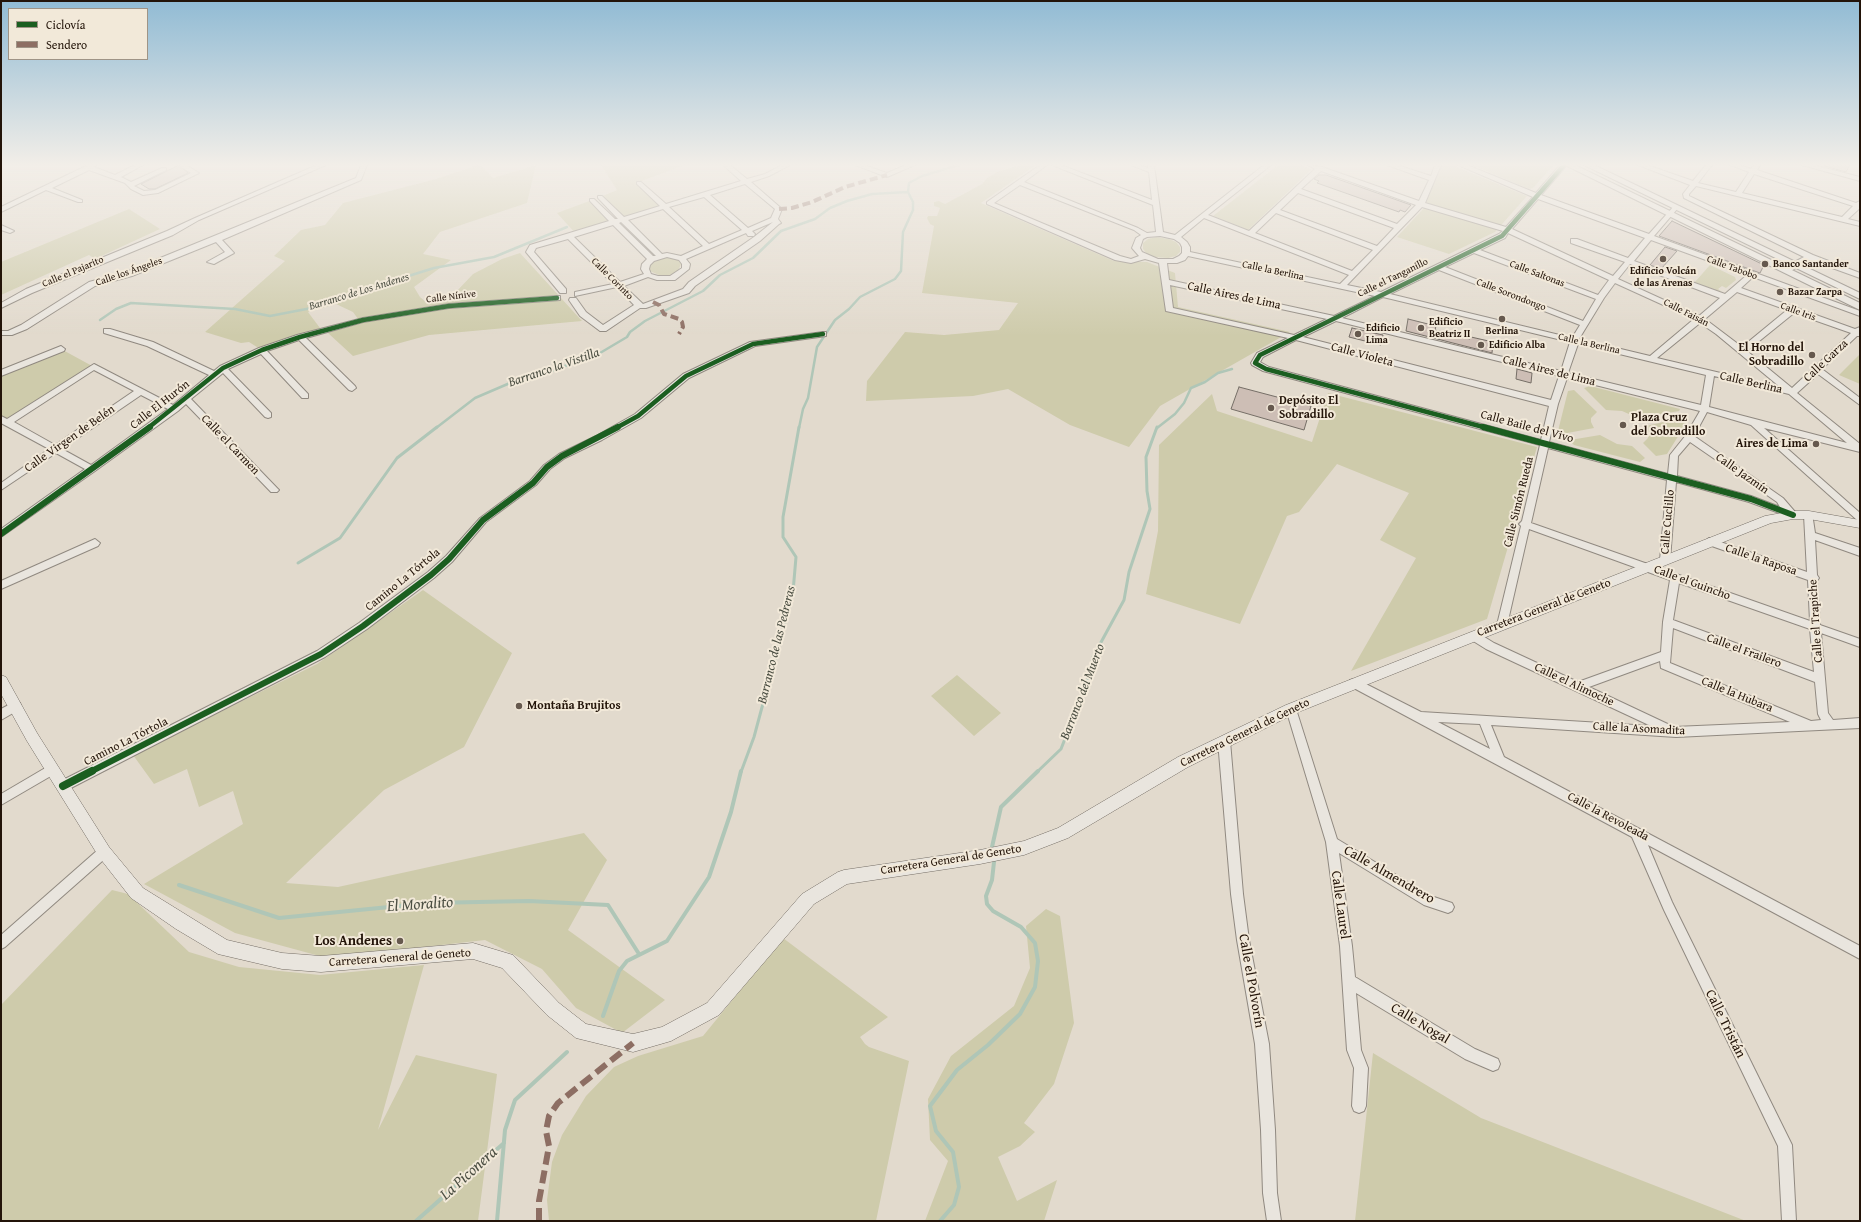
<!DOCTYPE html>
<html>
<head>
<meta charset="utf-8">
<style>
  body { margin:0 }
  #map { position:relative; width:1861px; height:1222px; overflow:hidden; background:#e2dacd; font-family:"Gentium Book Plus",serif }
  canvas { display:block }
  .frame { position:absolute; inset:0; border:2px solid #231409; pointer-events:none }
  .legend { position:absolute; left:8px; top:8px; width:140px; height:52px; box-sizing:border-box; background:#f2e9d9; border:1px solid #9f9486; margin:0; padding:5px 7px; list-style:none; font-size:12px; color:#231409 }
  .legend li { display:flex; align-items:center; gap:8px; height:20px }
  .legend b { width:20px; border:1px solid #9f9486 }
</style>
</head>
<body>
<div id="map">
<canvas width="1861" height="1222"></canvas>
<div class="frame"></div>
<ul class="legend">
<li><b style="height:5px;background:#1b5e20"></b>Ciclovía</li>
<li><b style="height:5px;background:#8d6e63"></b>Sendero</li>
</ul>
</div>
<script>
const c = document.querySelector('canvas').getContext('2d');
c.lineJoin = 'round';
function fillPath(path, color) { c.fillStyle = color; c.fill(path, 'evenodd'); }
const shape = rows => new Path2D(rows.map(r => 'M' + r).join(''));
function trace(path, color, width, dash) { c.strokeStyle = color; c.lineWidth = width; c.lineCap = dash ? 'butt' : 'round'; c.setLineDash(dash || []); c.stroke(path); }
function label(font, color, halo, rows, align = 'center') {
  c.font = font + ' "Gentium Book Plus",serif'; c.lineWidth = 4; c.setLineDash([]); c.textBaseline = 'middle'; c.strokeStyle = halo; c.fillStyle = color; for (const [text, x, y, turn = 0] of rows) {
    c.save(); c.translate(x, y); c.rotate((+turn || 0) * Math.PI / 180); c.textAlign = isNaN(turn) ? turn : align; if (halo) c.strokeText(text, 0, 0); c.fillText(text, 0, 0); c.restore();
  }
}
const green = shape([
  [478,165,481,165,493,178,536,165,527,203,440,232,423,254,451,260,414,287,420,297,427,303,450,301,455,293,473,274,502,259,520,253,582,321,429,335,353,356,328,333,361,323,353,312,336,304,308,312,320,328,260,349,249,342,241,343,205,332,285,261,274,256,301,230,325,225,343,203,436,179],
  [601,165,685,165,639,182,665,206,623,219,600,197,617,190],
  [1021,165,1036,165,981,203,1114,261,1147,262,1175,273,1178,307,1290,332,1160,406,1129,447,1070,425,1008,389,973,396,866,401,867,381,905,332,944,335,999,330,1018,303,922,293,934,226,930,224,927,218,928,216,937,216,940,208,934,206,934,202,939,201,945,204,982,184,987,178,999,171],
  [1278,165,1301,165,1312,169,1248,230,1213,216],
  [1442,165,1452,165,1527,196,1495,232,1449,254,1397,237,1423,209],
  [1472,165,1554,165,1533,188,1529,189],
  [592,200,613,222,576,234,557,213],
  [129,209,160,229,95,259,89,255,1,295,1,262],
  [1156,237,1169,239,1176,242,1180,247,1180,252,1176,256,1168,258,1155,257,1147,254,1143,249,1143,243,1148,239],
  [671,257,678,260,681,264,678,271,670,275,661,276,650,271,650,266,654,261,662,258],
  [1710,265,1735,277,1736,280,1726,288,1722,286,1718,289,1722,292,1694,283],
  [61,349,94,367,8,422,1,419,1,373],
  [1860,354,1860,384,1839,375],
  [1590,386,1680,409,1679,411,1638,418,1622,411,1606,410,1584,388],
  [1574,390,1597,412,1591,418,1591,422,1594,428,1562,434,1558,431,1568,391],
  [1328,393,1537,447,1487,619,1351,671,1416,558,1380,540,1409,493,1337,464,1299,512,1287,516,1240,624,1146,594,1158,531,1159,445,1212,394,1217,411,1312,442],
  [1685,417,1689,419,1667,454,1656,456,1643,443,1648,438,1649,432,1646,426],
  [1600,435,1617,444,1632,446,1645,458,1640,462,1574,445,1570,441,1570,440],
  [423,590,512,653,464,747,384,790,286,883,338,887,584,833,607,860,568,930,665,1000,622,1033,576,1008,542,969,485,940,327,958,235,933,144,884,243,824,233,791,199,807,187,769,154,784,133,755,317,664],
  [957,675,1001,713,974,736,931,696],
  [112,890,128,894,189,952,239,967,320,975,424,965,378,1130,416,1055,497,1074,478,1221,1,1221,1,1005],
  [1046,909,1060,916,1074,1023,1054,1084,1024,1123,1035,1132,1020,1146,998,1157,1017,1201,1057,1180,1044,1221,925,1221,948,1161,930,1140,928,1099,951,1056,1014,1006,1030,968,1026,926],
  [783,938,888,1017,860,1037,865,1044,869,1047,909,1061,876,1221,549,1221,547,1200,552,1162,562,1135,586,1096,614,1067,638,1056,703,1036],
  [1373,1053,1481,1118,1746,1221,1355,1221]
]);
const streamFar2 = shape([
  [100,320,116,309,131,303,235,309,270,316,322,306,370,288,434,268,494,257,567,227],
  [436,428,475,398,510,383,549,372,600,353,627,337,630,332,645,321,703,291,720,275,753,258,781,231,815,219,830,208,847,201,872,194,908,192],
  [799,428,803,409,808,398,817,347,835,320,849,309,860,297,895,279,901,271,903,232,913,210,913,202,908,192,909,183,922,176,959,165],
  [1157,428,1175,414,1184,403,1191,388,1205,382,1218,373,1232,369]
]);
const streamFar1 = shape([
  [298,563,340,538,397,458,437,427],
  [741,772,754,737,793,592,796,557,783,537,783,517,799,427],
  [1037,772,1061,749,1086,685,1093,657,1124,600,1129,572,1150,509,1147,491,1146,457,1157,427]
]);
const stream = shape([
  [992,847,1001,807,1038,771],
  [179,885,279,918,429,903,529,901,608,905,639,954],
  [603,1016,619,971,627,961,667,941,709,877,731,812,741,771],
  [416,1221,504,1143],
  [497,1221,505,1130,515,1100,567,1052],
  [940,1221,954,1205,959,1187,953,1152,936,1131,930,1106,957,1070,988,1045,1020,1014,1035,987,1038,961,1035,943,1021,927,993,911,987,904,986,896,992,880,994,862]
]);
const building = shape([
  [179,165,188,173,155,189,149,189,141,184,179,165],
  [1825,165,1850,165,1846,172,1824,166,1825,165],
  [1319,175,1326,175,1411,205,1405,212,1400,210,1399,212,1317,183,1319,181,1314,179,1319,175],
  [1672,221,1764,265,1760,273,1659,236,1672,221],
  [1665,247,1677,251,1661,269,1650,265,1665,247],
  [1408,319,1436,326,1435,330,1470,339,1471,337,1493,342,1492,353,1410,332,1406,331,1408,319],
  [1352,328,1383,335,1381,345,1349,337,1352,328],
  [1517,369,1532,373,1531,383,1516,379,1517,369],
  [1239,387,1311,406,1304,430,1231,409,1239,387]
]);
const minor = shape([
  [88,165,96,165,94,167,115,175,135,165,143,165,121,177,131,182,162,168,166,168,166,170,134,186,144,191,155,190,191,173,181,167,180,165,186,165,199,173,158,193,143,195,131,189,125,183,89,170,52,188,82,200,82,202,78,202,46,190,1,212,1,207,88,165],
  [317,165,326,165,199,220,173,235,32,293,1,308,1,303,26,289,167,231,195,218,317,165],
  [361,165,367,165,361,180,222,240,234,253,214,264,207,262,225,252,216,242,132,276,95,286,27,329,12,335,1,335,1,331,8,331,21,325,89,282,126,272,356,178,361,165],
  [723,165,730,165,747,179,765,174,782,165,790,165,769,176,751,182,782,209,778,219,781,223,779,224,760,241,695,286,689,293,646,308,640,308,606,331,600,331,580,316,569,300,570,298,576,298,586,312,603,325,634,305,617,287,575,296,575,292,613,284,568,239,536,248,534,252,566,289,566,293,560,293,526,252,530,245,609,221,590,201,590,199,594,199,615,219,618,219,598,198,598,196,602,196,624,217,660,206,637,184,637,182,641,182,666,204,741,181,723,165],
  [745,184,775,209,771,218,748,228,710,195,745,184],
  [704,197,742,230,709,244,669,207,704,197],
  [663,209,703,246,681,256,667,253,662,254,628,220,663,209],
  [621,222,656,256,653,256,619,223,621,222],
  [773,222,754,237,689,282,683,289,643,304,624,286,648,277,657,280,675,280,689,269,690,264,686,259,746,233,748,236,754,236,755,234,752,231,773,222],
  [613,225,647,259,642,264,641,269,644,274,620,282,574,237,613,225],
  [667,257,679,260,682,264,682,268,670,276,658,276,651,274,649,269,650,265,654,261,667,257],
  [855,165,864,165,887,173,906,165,915,165,887,177,855,165],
  [1040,165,1047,165,1024,182,1138,228,1147,233,1156,232,1153,205,1052,165,1061,165,1152,200,1149,172,1131,165,1140,165,1148,168,1148,165,1154,165,1163,232,1175,235,1264,165,1271,165,1208,215,1249,231,1315,169,1308,165,1322,167,1419,201,1429,180,1387,165,1397,165,1431,176,1435,165,1441,165,1425,203,1506,227,1533,197,1458,165,1467,165,1536,193,1560,165,1567,165,1541,195,1649,234,1674,206,1678,206,1678,208,1654,236,1860,311,1860,316,1753,277,1741,288,1855,329,1860,327,1860,336,1857,336,1822,369,1860,398,1860,405,1818,374,1797,393,1860,444,1860,452,1764,428,1860,513,1860,521,1857,520,1751,425,1707,412,1694,436,1783,498,1796,513,1798,515,1796,517,1793,518,1749,502,1676,482,1670,560,1665,564,1660,560,1667,480,1548,448,1531,523,1810,621,1808,580,1706,544,1704,542,1709,538,1807,572,1804,515,1806,513,1812,513,1815,533,1860,548,1860,556,1815,540,1817,575,1819,578,1817,581,1820,625,1860,639,1860,647,1821,633,1828,713,1833,720,1860,718,1860,728,1676,737,1491,725,1504,757,1860,946,1860,959,1648,845,1672,902,1792,1145,1796,1221,1782,1221,1778,1146,1664,910,1632,837,1350,686,1349,683,1350,680,1354,679,1358,680,1421,712,1651,726,1486,649,1470,639,1469,636,1470,633,1478,633,1494,643,1578,682,1661,652,1663,622,1670,580,1529,529,1507,625,1506,628,1502,629,1498,628,1497,625,1521,526,1519,524,1522,521,1540,445,1263,371,1252,365,1251,363,1257,353,1288,338,1166,311,1159,263,1145,259,1131,263,1115,260,987,204,987,202,1040,165],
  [1321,171,1416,205,1397,224,1301,189,1321,171],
  [1020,185,1134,230,1141,235,1136,238,1132,248,1139,256,1131,259,1120,256,994,203,1020,185],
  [1298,193,1394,228,1377,246,1280,210,1298,193],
  [1538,199,1645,238,1628,258,1577,239,1571,239,1571,243,1625,262,1613,276,1512,229,1538,199],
  [1422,207,1503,231,1499,234,1381,292,1347,285,1422,207],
  [1276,213,1373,250,1352,271,1255,233,1276,213],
  [1204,218,1349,275,1340,284,1190,252,1190,247,1187,242,1181,237,1204,218],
  [1508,233,1609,280,1598,295,1480,250,1505,238,1508,233],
  [1160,236,1174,239,1180,243,1182,247,1182,253,1179,256,1173,259,1158,259,1142,252,1140,248,1143,239,1147,237,1160,236],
  [1651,240,1747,275,1725,294,1634,261,1651,240],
  [1474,253,1596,299,1583,321,1445,267,1474,253],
  [1188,256,1375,296,1334,316,1169,280,1167,263,1177,263,1185,260,1188,256],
  [1630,264,1720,298,1699,316,1618,279,1630,264],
  [1439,270,1580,325,1572,338,1390,294,1439,270],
  [1615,283,1694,319,1650,356,1579,339,1604,298,1615,283],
  [1170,285,1327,319,1294,335,1173,308,1170,285],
  [1737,292,1787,310,1742,347,1705,319,1737,292],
  [1383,297,1570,342,1561,371,1342,318,1383,297],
  [1794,313,1851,333,1792,388,1747,351,1794,313],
  [1336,321,1559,376,1551,400,1303,337,1336,321],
  [1700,323,1716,334,1780,387,1657,358,1700,323],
  [1296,340,1549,406,1541,440,1269,367,1260,362,1263,357,1296,340],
  [1578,344,1706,375,1701,405,1568,373,1578,344],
  [1714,376,1789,394,1847,443,1709,407,1714,376],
  [1567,378,1700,411,1686,435,1670,455,1668,474,1549,442,1558,404,1567,378],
  [1690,442,1777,502,1780,507,1751,496,1677,476,1678,456,1690,442],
  [1679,583,1810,629,1814,672,1673,620,1679,583],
  [1673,628,1815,682,1818,714,1821,720,1811,721,1670,663,1673,628],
  [1660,661,1661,668,1790,722,1674,727,1589,687,1660,661],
  [1438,722,1480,724,1490,749,1438,722],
  [1638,165,1647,165,1693,181,1706,165,1712,165,1698,183,1736,192,1749,172,1730,165,1740,165,1751,169,1754,165,1760,165,1757,170,1856,203,1860,201,1860,208,1848,219,1860,222,1860,226,1696,186,1689,194,1689,196,1813,255,1860,273,1860,278,1810,260,1789,272,1783,272,1783,268,1804,257,1684,198,1683,194,1690,185,1638,165],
  [1754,174,1853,206,1842,217,1742,193,1754,174],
  [1802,165,1813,165,1860,177,1860,181,1802,165],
  [1,225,12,230,14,231,10,233,1,230,1,225],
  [557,296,560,296,560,300,449,308,363,322,306,338,355,386,356,388,352,391,349,390,299,340,267,351,308,394,308,398,302,398,261,354,228,369,271,413,271,417,268,418,265,417,223,373,191,399,277,488,279,490,277,492,271,492,186,404,178,411,95,471,1,537,1,529,85,469,56,453,1,490,1,483,49,449,1,423,1,416,7,419,94,364,173,405,209,375,147,346,104,333,104,329,110,329,153,342,214,371,220,366,259,348,297,335,363,318,449,304,557,296],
  [94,370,134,391,55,445,14,422,94,370],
  [141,395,168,409,91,465,62,449,141,395],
  [823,332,826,332,826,336,755,346,689,378,641,418,602,440,565,458,550,469,536,485,486,522,452,562,434,578,367,629,325,657,67,790,63,791,59,790,57,786,59,782,317,651,359,623,428,572,446,556,480,518,530,481,544,465,559,454,596,436,635,414,683,374,750,342,823,332],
  [61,346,65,349,64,351,1,376,1,370,61,346],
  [95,539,100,543,98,546,1,589,1,581,95,539],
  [16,701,20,703,21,706,20,709,1,720,1,709,16,701],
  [1291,704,1295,706,1296,709,1337,839,1431,896,1452,903,1454,907,1452,911,1448,913,1424,905,1339,853,1352,946,1355,977,1475,1049,1498,1059,1500,1064,1498,1069,1493,1071,1465,1059,1356,993,1361,1050,1368,1068,1366,1106,1364,1111,1359,1113,1354,1111,1352,1106,1354,1068,1347,1050,1340,946,1326,842,1286,709,1287,706,1291,704],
  [1224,736,1228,738,1230,741,1243,894,1249,940,1269,1044,1275,1130,1277,1193,1281,1221,1267,1221,1263,1193,1261,1130,1255,1044,1237,940,1231,894,1218,741,1220,738,1224,736],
  [52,764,56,765,58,769,56,773,1,805,1,794,52,764],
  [104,846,108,848,110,852,108,856,5,947,1,949,1,935,100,848,104,846]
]);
const tertiary = shape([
  [1565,165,1575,165,1860,303,1860,310,1565,165],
  [1584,165,1594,165,1860,293,1860,299,1584,165]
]);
const secondary = shape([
  [1793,511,1809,511,1860,520,1860,528,1809,519,1793,519,1771,523,1296,713,1188,767,1068,838,1024,855,980,864,847,884,814,904,719,1015,671,1041,633,1052,576,1038,547,1015,502,968,473,959,321,972,282,969,218,954,176,929,131,898,99,857,27,741,1,694,1,675,6,677,37,733,109,847,143,888,227,940,282,953,321,956,473,943,513,955,559,1003,586,1024,633,1034,662,1027,707,1003,802,894,838,872,844,870,980,850,1024,841,1058,828,1178,757,1286,705,1765,516,1793,511]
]);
const quietFar1 = shape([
  [779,209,792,208,812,202,845,187,887,175],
  [653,302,659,305,664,314,679,319,682,322,683,327,679,334]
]);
const quiet = shape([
  [539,1221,539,1201,549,1146,546,1131,549,1116,558,1103,633,1043]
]);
const cyclewayFar2 = shape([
  [148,428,223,368,262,350,300,337,363,320,449,306,557,298],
  [616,428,638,416,686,376,753,344,823,334],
  [1487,428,1266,369,1255,363,1260,355,1502,236,1564,165]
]);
const cyclewayFar1 = shape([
  [1483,427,1751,499,1793,515],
  [1,534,150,427],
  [90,772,321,654,363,626,431,575,449,559,483,520,533,483,547,467,562,456,618,427]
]);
const cycleway = shape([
  [63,786,92,771]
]);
const markers = [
  [1663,259,4,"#66594e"],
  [1765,264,4,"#66594e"],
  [1780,292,4,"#66594e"],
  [1502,319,4,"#66594e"],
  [1421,328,4,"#66594e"],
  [1358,334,4,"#66594e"],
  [1481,345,4,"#66594e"],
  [1812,355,4,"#66594e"],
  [1271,408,4,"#66594e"],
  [1623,425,4,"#66594e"],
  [1816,444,4,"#66594e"],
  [519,706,4,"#66594e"],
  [400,941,4,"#66594e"]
];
const farPoinames = [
  ["Banco Santander",1773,264],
  ["Edificio Volcán",1663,271,"center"],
  ["de las Arenas",1663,283,"center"],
  ["Bazar Zarpa",1788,292],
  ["Edificio",1429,322],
  ["Beatriz II",1429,334],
  ["Edificio",1366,328],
  ["Lima",1366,340],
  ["Berlina",1502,331,"center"],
  ["Edificio Alba",1489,345]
];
const farStreetnames = [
  ["Calle Tabobo",1732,268,20],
  ["Calle la Berlina",1273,271,12],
  ["Calle el Pajarito",73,272,-23],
  ["Calle los Ángeles",129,272,-19],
  ["Calle Saltonas",1537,274,21],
  ["Calle el Tanganillo",1393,278,-26],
  ["Calle Corinto",612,279,45],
  ["Calle Sorondongo",1511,295,21],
  ["Calle Nínive",451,297,-7],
  ["Calle Iris",1798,312,20],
  ["Calle Faisán",1686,313,27],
  ["Calle la Berlina",1589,344,13]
];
const farWaternames = [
  ["Barranco de Los Andenes",359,292,-17]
];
const streetNames = [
  ["Calle Aires de Lima",1234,296,12],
  ["Calle Violeta",1362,355,15],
  ["Calle Garza",1826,361,-43],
  ["Calle Aires de Lima",1549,371,14],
  ["Calle Berlina",1751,383,13],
  ["Calle El Hurón",160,405,-38],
  ["Calle Baile del Vivo",1527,427,15],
  ["Calle Virgen de Belén",70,439,-35],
  ["Calle el Carmen",230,445,46],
  ["Calle Jazmín",1742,474,35],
  ["Calle Simón Rueda",1519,502,-76],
  ["Calle Cuclillo",1668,522,-85],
  ["Calle la Raposa",1761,560,19],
  ["Camino La Tórtola",403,580,-39],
  ["Calle el Guincho",1692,583,20],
  ["Carretera General de Geneto",1544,608,-21],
  ["Calle el Trapiche",1816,621,-94],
  ["Calle el Frailero",1744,651,20],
  ["Calle el Alimoche",1574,685,25],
  ["Calle la Hubara",1737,695,22],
  ["Calle la Asomadita",1639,729,3],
  ["Carretera General de Geneto",1245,733,-26],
  ["Camino La Tórtola",126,742,-27],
  ["Calle la Revoleada",1608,817,28],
  ["Carretera General de Geneto",951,860,-9],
  ["Carretera General de Geneto",400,958,-4]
];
const poiNames = [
  ["El Horno del",1804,348,"right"],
  ["Sobradillo",1804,362,"right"],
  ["Depósito El",1279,401],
  ["Sobradillo",1279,415],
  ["Plaza Cruz",1631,418],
  ["del Sobradillo",1631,432],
  ["Aires de Lima",1808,444,"right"],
  ["Montaña Brujitos",527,706]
];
const waterNames = [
  ["Barranco la Vistilla",554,368,-19],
  ["Barranco de las Pedreras",777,645,-76],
  ["Barranco del Muerto",1083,692,-69]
];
const nearStreetnames = [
  ["Calle Almendrero",1389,875,30],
  ["Calle Laurel",1340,905,82],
  ["Calle el Polvorín",1251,981,80],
  ["Calle Nogal",1420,1024,31],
  ["Calle Tristán",1725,1024,64]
];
const nearPoinames = [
  ["Los Andenes",392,941]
];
const nearWaternames = [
  ["El Moralito",420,905,-4],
  ["La Piconera",469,1174,-42]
];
fillPath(green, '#cecbab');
trace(streamFar2, '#afc6b7', 2.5);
trace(streamFar1, '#afc6b7', 3);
trace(stream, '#afc6b7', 4);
fillPath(building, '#cdbeb5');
trace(building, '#756e66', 1);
trace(minor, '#908980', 2);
trace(tertiary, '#908980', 2);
trace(secondary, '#756e66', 1);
fillPath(minor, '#e9e5de');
fillPath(tertiary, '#e9e5de');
fillPath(secondary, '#e9e5de');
trace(quietFar1, '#8d6e63', 4, [8, 4]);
trace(quiet, '#8d6e63', 6, [13, 6]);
trace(cyclewayFar2, '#1b5e20', 4.5);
trace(cyclewayFar1, '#1b5e20', 6);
trace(cycleway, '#1b5e20', 8);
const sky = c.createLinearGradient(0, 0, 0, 336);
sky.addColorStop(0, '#91bbd4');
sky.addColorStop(0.49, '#f2eee8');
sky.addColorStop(1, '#f2eee800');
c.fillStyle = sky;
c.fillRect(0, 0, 1861, 336);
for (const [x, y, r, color] of markers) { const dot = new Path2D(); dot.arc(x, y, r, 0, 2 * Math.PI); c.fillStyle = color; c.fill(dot); trace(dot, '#f2e9d9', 1.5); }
label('bold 10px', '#231409', '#f2e9d9', farPoinames, 'left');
label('10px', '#231409', '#f2e9d9', farStreetnames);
label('italic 11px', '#4c4f43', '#f2e9d9', farWaternames);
label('12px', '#231409', '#f2e9d9', streetNames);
label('bold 12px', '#231409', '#f2e9d9', poiNames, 'left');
label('italic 13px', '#4c4f43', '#f2e9d9', waterNames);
label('14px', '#231409', '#f2e9d9', nearStreetnames);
label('bold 14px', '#231409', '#f2e9d9', nearPoinames, 'right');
label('italic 16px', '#4c4f43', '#f2e9d9', nearWaternames);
</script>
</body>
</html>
